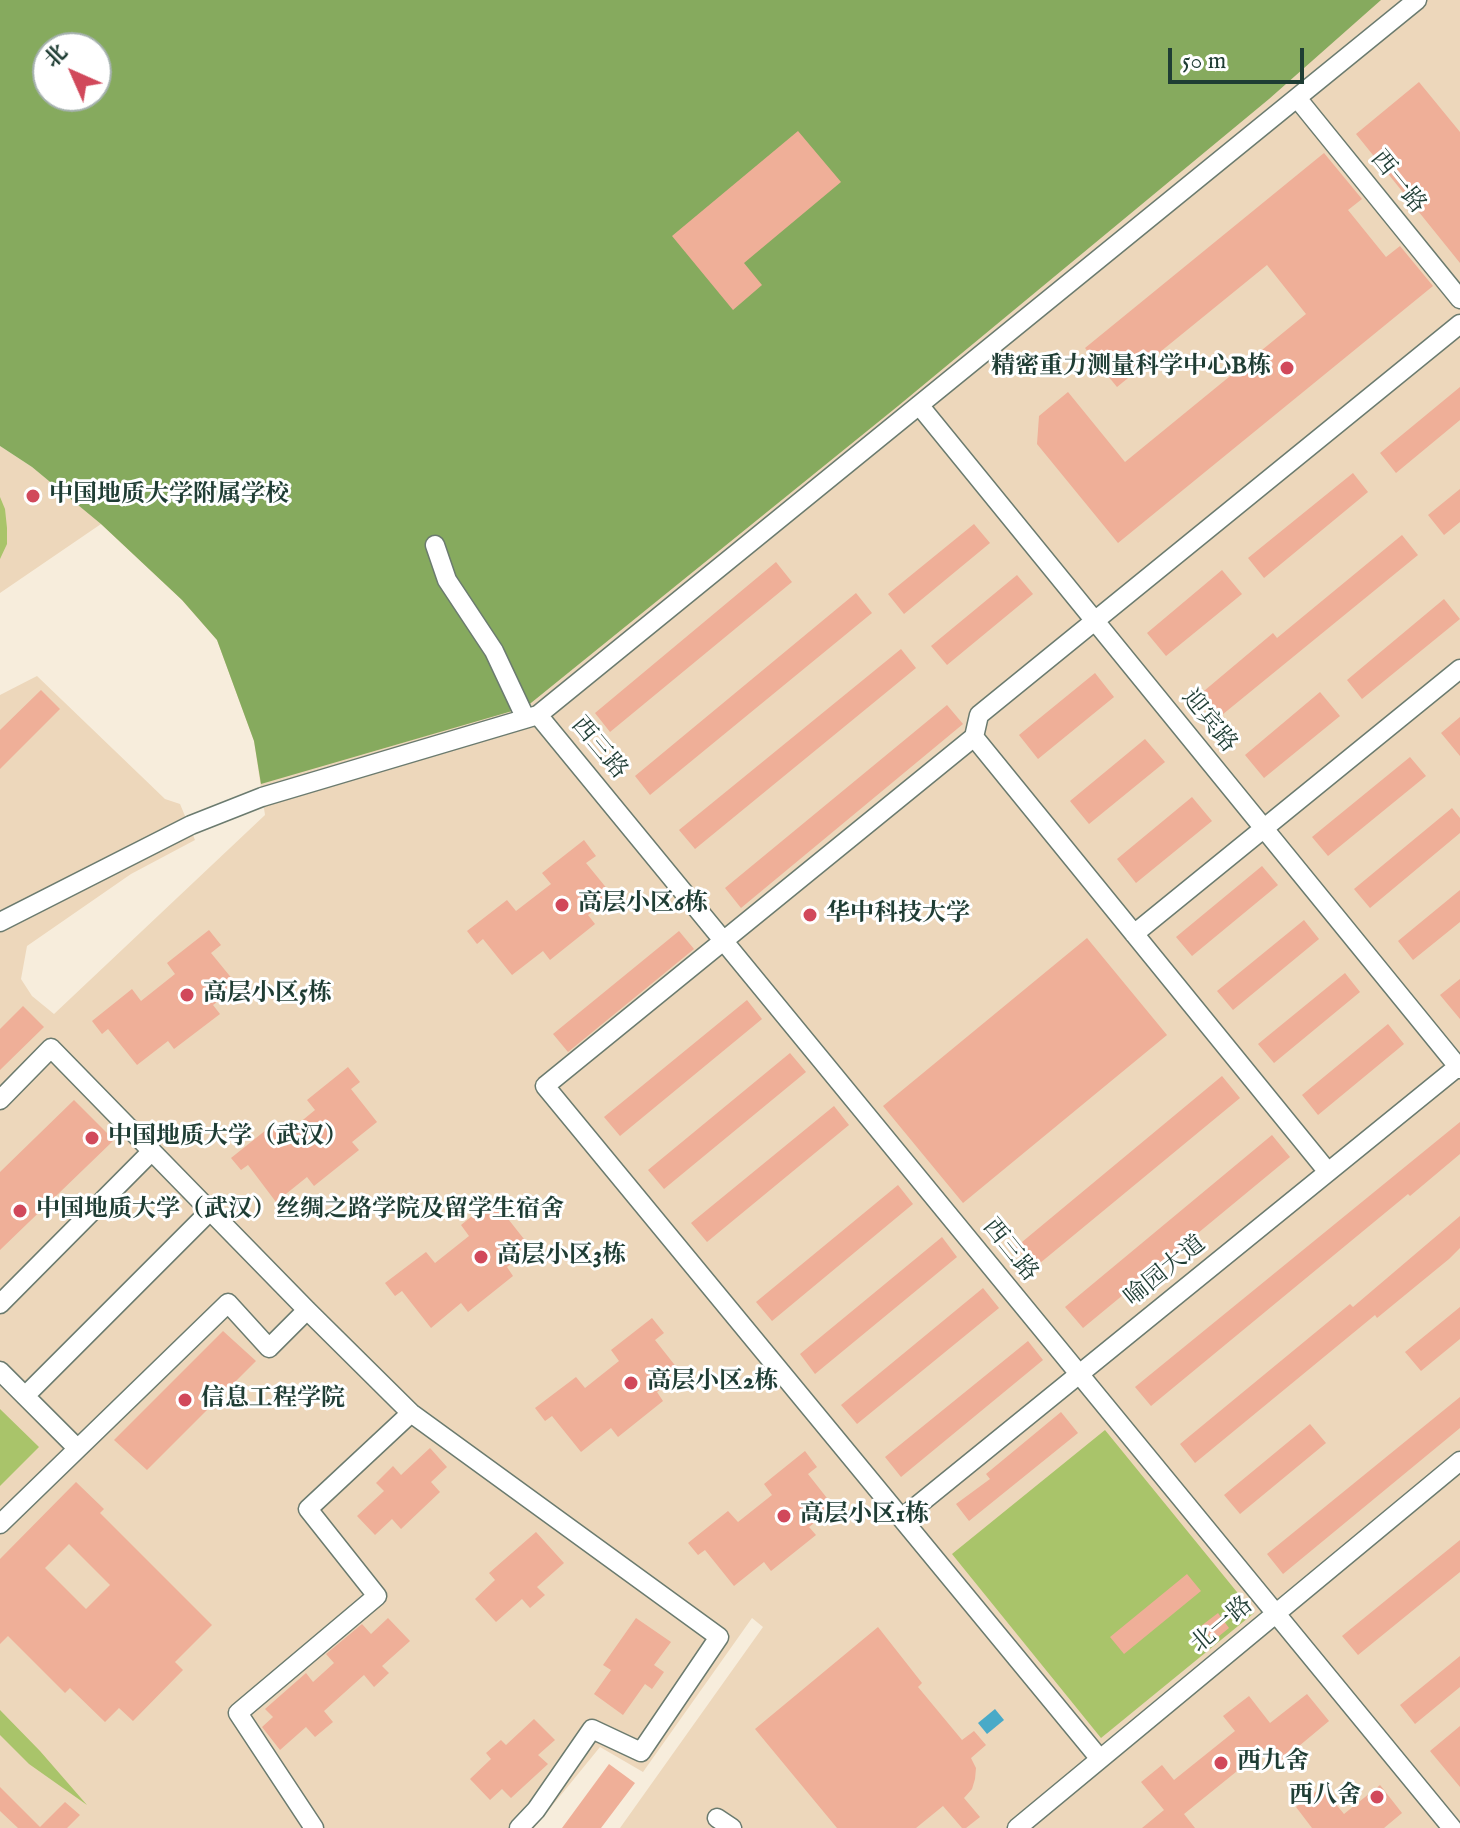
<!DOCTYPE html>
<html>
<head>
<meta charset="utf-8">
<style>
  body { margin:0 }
  #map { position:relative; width:1460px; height:1828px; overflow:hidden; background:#f7eddc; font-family:"IM FELL English","Noto Serif SC",serif }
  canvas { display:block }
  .north { position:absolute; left:32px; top:32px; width:80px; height:80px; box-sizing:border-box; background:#fff; border:2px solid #a5b1ae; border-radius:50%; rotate:315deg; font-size:22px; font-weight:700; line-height:32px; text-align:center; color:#1f3d34 }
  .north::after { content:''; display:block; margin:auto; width:28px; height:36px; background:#d1495b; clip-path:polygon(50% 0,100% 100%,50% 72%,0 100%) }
  .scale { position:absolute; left:1168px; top:48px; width:136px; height:36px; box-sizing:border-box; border:4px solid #1f3d34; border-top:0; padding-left:10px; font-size:24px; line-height:28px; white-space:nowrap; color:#1f3d34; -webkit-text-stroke:6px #fff; paint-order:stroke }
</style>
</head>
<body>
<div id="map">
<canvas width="1460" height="1828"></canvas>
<div class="north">北</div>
<div class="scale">50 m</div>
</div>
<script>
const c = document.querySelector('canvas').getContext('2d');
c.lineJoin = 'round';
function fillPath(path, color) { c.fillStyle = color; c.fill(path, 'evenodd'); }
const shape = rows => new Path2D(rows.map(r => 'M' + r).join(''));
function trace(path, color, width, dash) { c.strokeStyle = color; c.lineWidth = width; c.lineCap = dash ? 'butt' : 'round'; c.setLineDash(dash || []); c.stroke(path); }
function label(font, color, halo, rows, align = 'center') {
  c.font = font + ' "IM FELL English","Noto Serif SC",serif'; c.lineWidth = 6; c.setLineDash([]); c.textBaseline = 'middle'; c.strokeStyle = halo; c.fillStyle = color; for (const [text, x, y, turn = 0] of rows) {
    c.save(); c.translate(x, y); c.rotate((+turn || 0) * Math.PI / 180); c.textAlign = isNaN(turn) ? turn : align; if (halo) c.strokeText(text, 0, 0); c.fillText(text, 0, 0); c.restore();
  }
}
const built = shape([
  [88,0,1460,0,1460,1828,620,1828,763,1627,752,1618,643,1772,600,1747,534,1828,0,1828,0,695,37,676,165,799,180,804,195,840,131,874,27,946,21,979,32,996,54,1014,265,815,254,741,217,640,182,600,101,524,0,593,0,446,32,467,90,514,0,439,0,42],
  [48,48,96,48,96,96,48,96]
]);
const green = shape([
  [0,497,5,509,7,528,7,544,0,559],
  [0,1409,39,1447,0,1486],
  [1105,1430,1254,1613,1101,1738,952,1554],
  [0,1710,40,1751,87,1805,29,1764,0,1735]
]);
const forest = shape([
  [0,0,1381,0,1269,99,898,406,526,707,261,784,254,741,217,640,182,600,101,524,32,467,0,446],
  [48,48,96,48,96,96,48,96]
]);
const water = shape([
  [995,1709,1004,1720,987,1734,978,1723]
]);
const building = shape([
  [1419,82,1460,132,1460,263,1356,134],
  [798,131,841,182,744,263,762,285,733,310,672,236],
  [1324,153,1362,199,1348,210,1386,257,1400,246,1433,286,1118,543,1037,444,1039,416,1068,392,1125,462,1306,314,1267,265,1117,387,1085,348],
  [1460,387,1460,420,1396,473,1380,453],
  [1353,473,1368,492,1264,578,1248,558],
  [1460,489,1460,522,1444,535,1428,515],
  [974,524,990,543,904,614,888,594],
  [1402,535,1418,555,1217,719,1198,696,1273,633,1277,638],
  [776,562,792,582,610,732,595,713],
  [1222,570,1242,594,1166,656,1147,633],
  [1017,575,1033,594,947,665,931,646],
  [856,593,872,613,650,795,635,776],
  [1444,599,1460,619,1362,699,1347,680],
  [901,649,916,668,695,849,679,830],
  [1095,673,1114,697,1038,759,1019,735],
  [41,690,60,709,0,769,0,730],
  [1320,692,1340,716,1264,778,1245,755],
  [947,705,963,724,741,908,725,888],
  [1460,717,1460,756,1441,733],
  [1145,739,1165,762,1089,824,1070,801],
  [1410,757,1426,776,1328,856,1312,837],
  [1192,797,1212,821,1136,883,1117,859],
  [1452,808,1460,818,1460,833,1370,908,1354,889],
  [584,840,596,856,586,863,613,896,588,915,595,924,550,960,543,951,512,975,483,939,477,944,467,931,507,900,516,911,551,884,542,873],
  [1262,866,1278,885,1192,956,1176,937],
  [1460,890,1460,922,1413,960,1398,941],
  [1304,920,1319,939,1233,1010,1217,991],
  [209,930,221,945,211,953,238,986,213,1005,220,1014,174,1049,168,1041,137,1065,108,1029,102,1034,92,1021,132,989,141,1001,175,974,167,963],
  [679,931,694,949,568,1052,553,1034],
  [1087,938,1167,1035,963,1203,883,1106],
  [1345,973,1360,992,1274,1063,1258,1044],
  [1460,979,1460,1019,1440,995],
  [747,1000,762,1019,620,1136,604,1117],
  [23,1006,44,1027,0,1070,0,1029],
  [1388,1024,1404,1044,1318,1115,1302,1095],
  [790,1053,806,1072,664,1189,648,1170],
  [348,1067,360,1082,351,1089,377,1122,352,1142,359,1150,314,1186,307,1177,276,1202,248,1165,241,1170,231,1158,271,1126,281,1138,315,1110,307,1100],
  [1222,1076,1240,1098,1034,1268,1016,1247],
  [74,1100,114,1140,0,1250,0,1172],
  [834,1106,849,1125,707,1242,691,1223],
  [1460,1122,1460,1154,1410,1196,1408,1194,1151,1406,1135,1387],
  [1272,1135,1290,1157,1083,1328,1065,1307],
  [898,1185,913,1204,772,1321,756,1302],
  [502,1192,514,1208,505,1215,531,1248,507,1267,513,1276,468,1312,461,1303,431,1328,402,1291,395,1296,385,1283,426,1252,435,1263,469,1236,461,1225],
  [1460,1216,1460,1248,1449,1259,1377,1318,1375,1315,1195,1463,1180,1444,1350,1304,1353,1307],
  [942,1237,957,1257,815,1374,800,1354],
  [983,1288,999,1308,857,1424,841,1405],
  [1460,1307,1460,1339,1421,1371,1405,1352],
  [652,1318,664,1333,655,1340,681,1373,657,1392,663,1401,618,1437,611,1428,581,1452,552,1416,545,1421,535,1408,576,1377,585,1388,619,1361,611,1350],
  [223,1331,256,1361,147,1470,114,1440],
  [1028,1341,1043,1360,901,1477,885,1457],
  [1460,1397,1460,1428,1283,1574,1267,1554],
  [1061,1412,1078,1433,969,1521,956,1504,990,1479,986,1474],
  [1310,1424,1326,1443,1240,1514,1224,1495],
  [430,1448,447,1467,431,1482,440,1492,401,1529,392,1519,375,1535,357,1516,384,1491,376,1483,393,1466,401,1475],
  [805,1451,817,1467,808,1474,834,1507,809,1527,816,1535,771,1571,764,1562,734,1586,705,1550,698,1555,688,1543,728,1511,738,1522,772,1495,764,1484],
  [76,1482,104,1509,100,1513,212,1625,175,1662,183,1670,133,1721,119,1708,105,1722,70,1688,65,1693,8,1636,0,1644,0,1559],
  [69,1544,110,1585,86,1609,45,1568],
  [536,1532,564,1563,537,1587,545,1595,530,1608,522,1599,496,1622,475,1599,495,1580,489,1573],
  [1460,1540,1460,1572,1358,1655,1342,1636],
  [1187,1574,1201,1591,1124,1654,1110,1637],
  [1218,1613,1229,1628,1213,1641,1201,1626],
  [388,1618,410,1641,382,1666,389,1673,374,1687,364,1675,324,1711,333,1722,315,1737,306,1727,280,1750,262,1727,273,1717,265,1709,306,1673,313,1682,334,1663,326,1654,362,1624,371,1634],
  [636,1618,671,1642,654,1665,664,1672,652,1689,645,1684,623,1715,594,1694,611,1670,603,1665],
  [878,1627,922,1683,918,1687,962,1740,974,1731,986,1745,971,1758,976,1768,975,1779,972,1789,964,1798,980,1817,966,1828,962,1828,943,1806,916,1828,837,1828,755,1729],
  [1460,1656,1460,1687,1415,1724,1400,1705],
  [1307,1694,1329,1721,1281,1761,1268,1746,1184,1814,1195,1828,1142,1828,1164,1810,1141,1782,1162,1765,1174,1780,1235,1731,1223,1716,1249,1696,1270,1723],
  [534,1719,555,1740,538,1755,548,1764,511,1798,502,1789,490,1800,470,1779,491,1759,486,1753,501,1740,506,1745],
  [1460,1726,1460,1787,1430,1751],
  [609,1764,635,1783,601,1828,562,1828],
  [1380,1785,1402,1813,1384,1828,1312,1828,1296,1807,1322,1787,1344,1814],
  [0,1787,40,1827,65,1802,80,1815,67,1828,18,1828,0,1811]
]);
const street = shape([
  [1297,98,1460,299],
  [919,405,1460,1069],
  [435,545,447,580,494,651,525,717],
  [538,715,1417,0],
  [974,737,1328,1172],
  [0,922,191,825,262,797,538,715,1452,1828],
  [1134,934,1460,669],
  [0,1100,51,1048,307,1310,411,1413,719,1637,641,1752,592,1729,536,1810,519,1828],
  [0,1304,152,1151],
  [0,1371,77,1448],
  [25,1396,210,1211],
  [902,1518,1460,1065],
  [0,1524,228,1303,269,1348,307,1310],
  [1100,1759,545,1086,974,737,979,715,1460,324],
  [717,1818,732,1828],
  [314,1828,238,1713,377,1596,308,1509,411,1413],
  [1017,1828,1460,1461]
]);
const markers = [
  [1287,368,8,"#d1495b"],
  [33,496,8,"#d1495b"],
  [562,905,8,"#d1495b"],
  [810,915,8,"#d1495b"],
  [187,995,8,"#d1495b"],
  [92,1138,8,"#d1495b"],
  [20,1211,8,"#d1495b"],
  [481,1257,8,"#d1495b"],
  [631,1383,8,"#d1495b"],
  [185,1400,8,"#d1495b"],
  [784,1516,8,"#d1495b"],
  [1221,1763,8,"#d1495b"],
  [1377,1797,8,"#d1495b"]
];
const streetNames = [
  ["西一路",1397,183,51],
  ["迎宾路",1208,722,51],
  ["西三路",598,749,50],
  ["西三路",1009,1251,51],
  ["喻园大道",1166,1272,-39],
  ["北一路",1223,1626,-40]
];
const poiNames = [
  ["精密重力测量科学中心B栋",1271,368,"right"],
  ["中国地质大学附属学校",49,496],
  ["高层小区6栋",578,905],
  ["华中科技大学",826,915],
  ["高层小区5栋",203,995],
  ["中国地质大学（武汉）",108,1138],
  ["中国地质大学（武汉）丝绸之路学院及留学生宿舍",36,1211],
  ["高层小区3栋",497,1257],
  ["高层小区2栋",647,1383],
  ["信息工程学院",201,1400],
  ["高层小区1栋",800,1516],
  ["西九舍",1237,1763],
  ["西八舍",1361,1797,"right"]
];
fillPath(built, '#edd7bb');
fillPath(green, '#a9c46a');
fillPath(forest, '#86aa5e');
fillPath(water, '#49aac8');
fillPath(building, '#efaf98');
trace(street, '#6b7b6f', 21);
trace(street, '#fff', 18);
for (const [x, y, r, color] of markers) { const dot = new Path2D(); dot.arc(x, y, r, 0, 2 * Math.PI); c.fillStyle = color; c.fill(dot); trace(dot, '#fff', 3); }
label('24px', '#1f3d34', '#fff', streetNames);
label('bold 24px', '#1f3d34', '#fff', poiNames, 'left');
</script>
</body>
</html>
